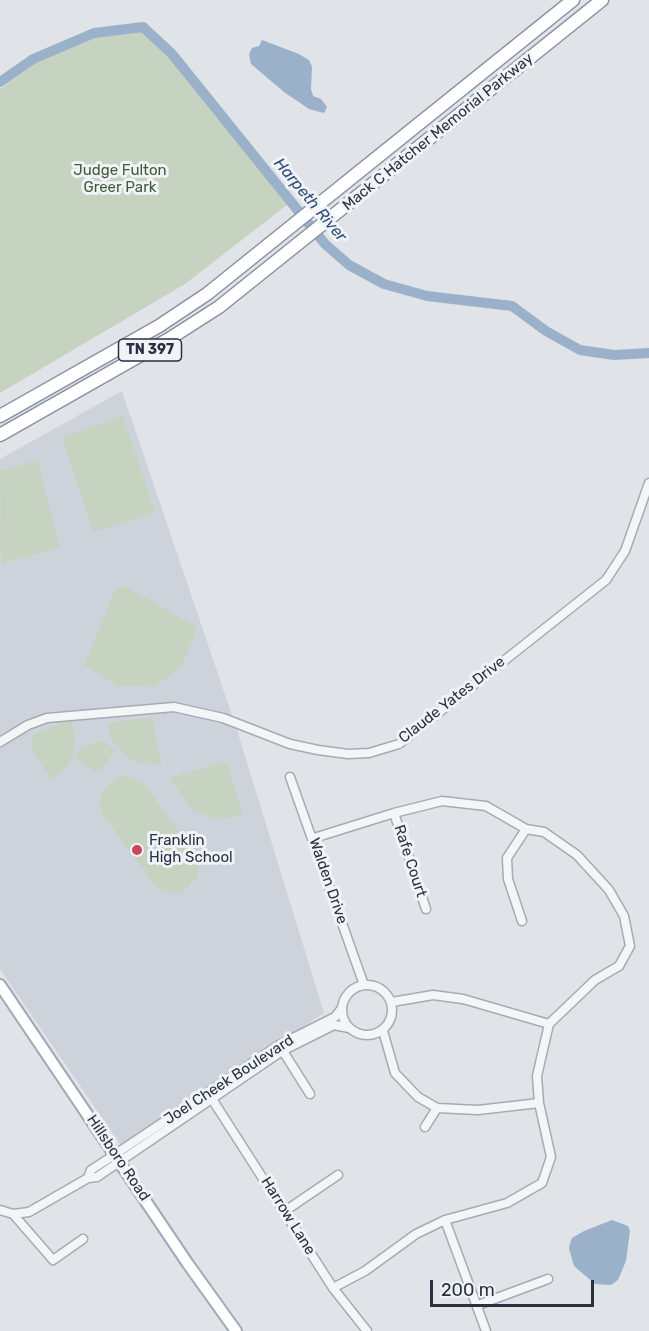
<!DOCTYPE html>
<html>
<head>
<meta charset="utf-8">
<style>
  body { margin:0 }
  #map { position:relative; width:649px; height:1331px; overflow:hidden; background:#e0e4e9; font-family:Rubik,sans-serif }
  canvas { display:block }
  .scale { position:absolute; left:430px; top:1280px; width:164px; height:27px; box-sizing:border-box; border:3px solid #293141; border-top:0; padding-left:8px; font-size:18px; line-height:21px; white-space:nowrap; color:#293141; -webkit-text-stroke:4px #f0f3f7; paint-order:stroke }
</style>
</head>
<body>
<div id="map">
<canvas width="649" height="1331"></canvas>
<div class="scale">200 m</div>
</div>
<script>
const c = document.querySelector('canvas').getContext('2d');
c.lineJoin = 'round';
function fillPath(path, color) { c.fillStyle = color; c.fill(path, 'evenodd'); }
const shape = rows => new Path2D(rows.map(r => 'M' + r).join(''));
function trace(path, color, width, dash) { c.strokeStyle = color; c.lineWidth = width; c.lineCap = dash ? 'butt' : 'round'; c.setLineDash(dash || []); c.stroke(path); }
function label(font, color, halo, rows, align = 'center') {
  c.font = font + ' Rubik,sans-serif'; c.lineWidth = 6; c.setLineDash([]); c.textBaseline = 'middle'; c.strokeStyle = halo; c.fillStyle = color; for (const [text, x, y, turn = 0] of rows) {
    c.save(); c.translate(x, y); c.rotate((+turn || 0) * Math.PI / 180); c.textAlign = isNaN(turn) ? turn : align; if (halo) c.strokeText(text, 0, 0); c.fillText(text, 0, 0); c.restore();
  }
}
const built = shape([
  [122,391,237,730,324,1013,122,1147,0,969,0,459]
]);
const green = shape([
  [143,27,172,54,230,125,287,205,185,284,0,393,0,89,35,63,110,31],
  [123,416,155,513,93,532,62,437],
  [37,460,60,547,1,564,0,471],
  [125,586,197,627,183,665,155,687,118,686,84,665,116,588],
  [152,717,161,764,140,763,130,760,112,741,107,723],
  [71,720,75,735,74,753,68,765,51,780,30,746,33,734],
  [99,741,107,743,115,751,102,769,95,772,77,759,76,755,81,748],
  [224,762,228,765,243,815,217,820,192,810,170,778],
  [125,775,143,782,196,855,199,868,197,878,184,891,174,894,156,887,103,815,100,807,102,790,118,777]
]);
const water = shape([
  [262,40,299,54,309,60,312,67,311,89,313,96,321,99,327,107,324,113,309,109,284,92,251,64,249,54,252,48,259,46],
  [612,1220,628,1226,630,1231,626,1261,618,1280,611,1285,595,1284,574,1266,569,1249,570,1243,572,1238,584,1231]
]);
const river = shape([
  [0,82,33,59,94,33,143,27,172,54,325,244,349,265,384,284,427,296,512,306,546,331,580,350,614,355,649,353]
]);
const minor = shape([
  [0,742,28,725,47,718,174,707,223,718,290,744,318,750,348,754,369,753,399,744,606,580,625,551,649,483],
  [290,777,364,985],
  [394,813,426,909],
  [314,838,394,813,442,801,486,806,526,829,544,832,577,855,609,890,624,916,630,946,619,966,595,980,549,1024,537,1076,539,1103,551,1157,542,1183,507,1203,445,1220,416,1234,365,1271,333,1288],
  [522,921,508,879,507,858,526,829],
  '342 1010a25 25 0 1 1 50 0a25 25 0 1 1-50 0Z',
  [392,1002,433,995,463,999,549,1024],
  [383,1031,395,1073,418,1097,437,1108,478,1110,539,1103],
  [281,1048,310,1094],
  [212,1099,333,1288,367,1331],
  [425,1127,437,1108],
  [88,1178,91,1170,108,1159,279,1045,335,1017,342,1008],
  [0,1210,13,1214,29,1212,88,1178,97,1177,282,1051,334,1025,349,1028],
  [285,1211,338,1175],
  [13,1214,53,1260,83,1239],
  [445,1220,486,1331],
  [478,1305,548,1279]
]);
const major = shape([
  [0,985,188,1264,236,1331]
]);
const highway = shape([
  [0,416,159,326,207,294,573,0],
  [0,435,169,339,219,307,602,0]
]);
const markers = [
  [137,850,6,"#ce4558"]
];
const shields = [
  [150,350,63]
];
const shieldNames = [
  ["TN 397",150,350]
];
const streetNames = [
  ["Mack C Hatcher Memorial Parkway",438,132,-39],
  ["Claude Yates Drive",452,700,-38],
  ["Rafe Court",410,861,72],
  ["Walden Drive",328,881,71],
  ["Joel Cheek Boulevard",229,1080,-33],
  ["Hillsboro Road",118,1158,56],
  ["Harrow Lane",288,1216,58]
];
const parkNames = [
  ["Judge Fulton",120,171],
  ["Greer Park",120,188]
];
const poiNames = [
  ["Franklin",149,841],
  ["High School",149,858]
];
const waterNames = [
  ["Harpeth River",310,200,50]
];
fillPath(built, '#ced3db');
fillPath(green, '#c6d3c1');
fillPath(water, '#9bb1c9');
trace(river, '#9bb1c9', 10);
trace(minor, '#a5abb3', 11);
trace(major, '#a0a8b5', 14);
trace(highway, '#8891a0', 15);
trace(minor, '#f3f5f7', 8);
trace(major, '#fff', 10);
trace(highway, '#fff', 12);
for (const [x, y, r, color] of markers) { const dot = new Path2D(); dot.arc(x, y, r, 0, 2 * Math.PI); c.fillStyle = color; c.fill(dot); trace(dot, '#f0f3f7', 2); }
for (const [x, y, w] of shields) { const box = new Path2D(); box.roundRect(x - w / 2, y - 11, w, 22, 4.5); c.fillStyle = '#f0f3f7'; c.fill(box); trace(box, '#293141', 1.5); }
label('bold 14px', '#293141', null, shieldNames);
label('15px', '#293141', '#f0f3f7', streetNames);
label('15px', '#3d5c36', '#f0f3f7', parkNames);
label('15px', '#293141', '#f0f3f7', poiNames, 'left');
label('italic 16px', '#334f75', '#f0f3f7', waterNames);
</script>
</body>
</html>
